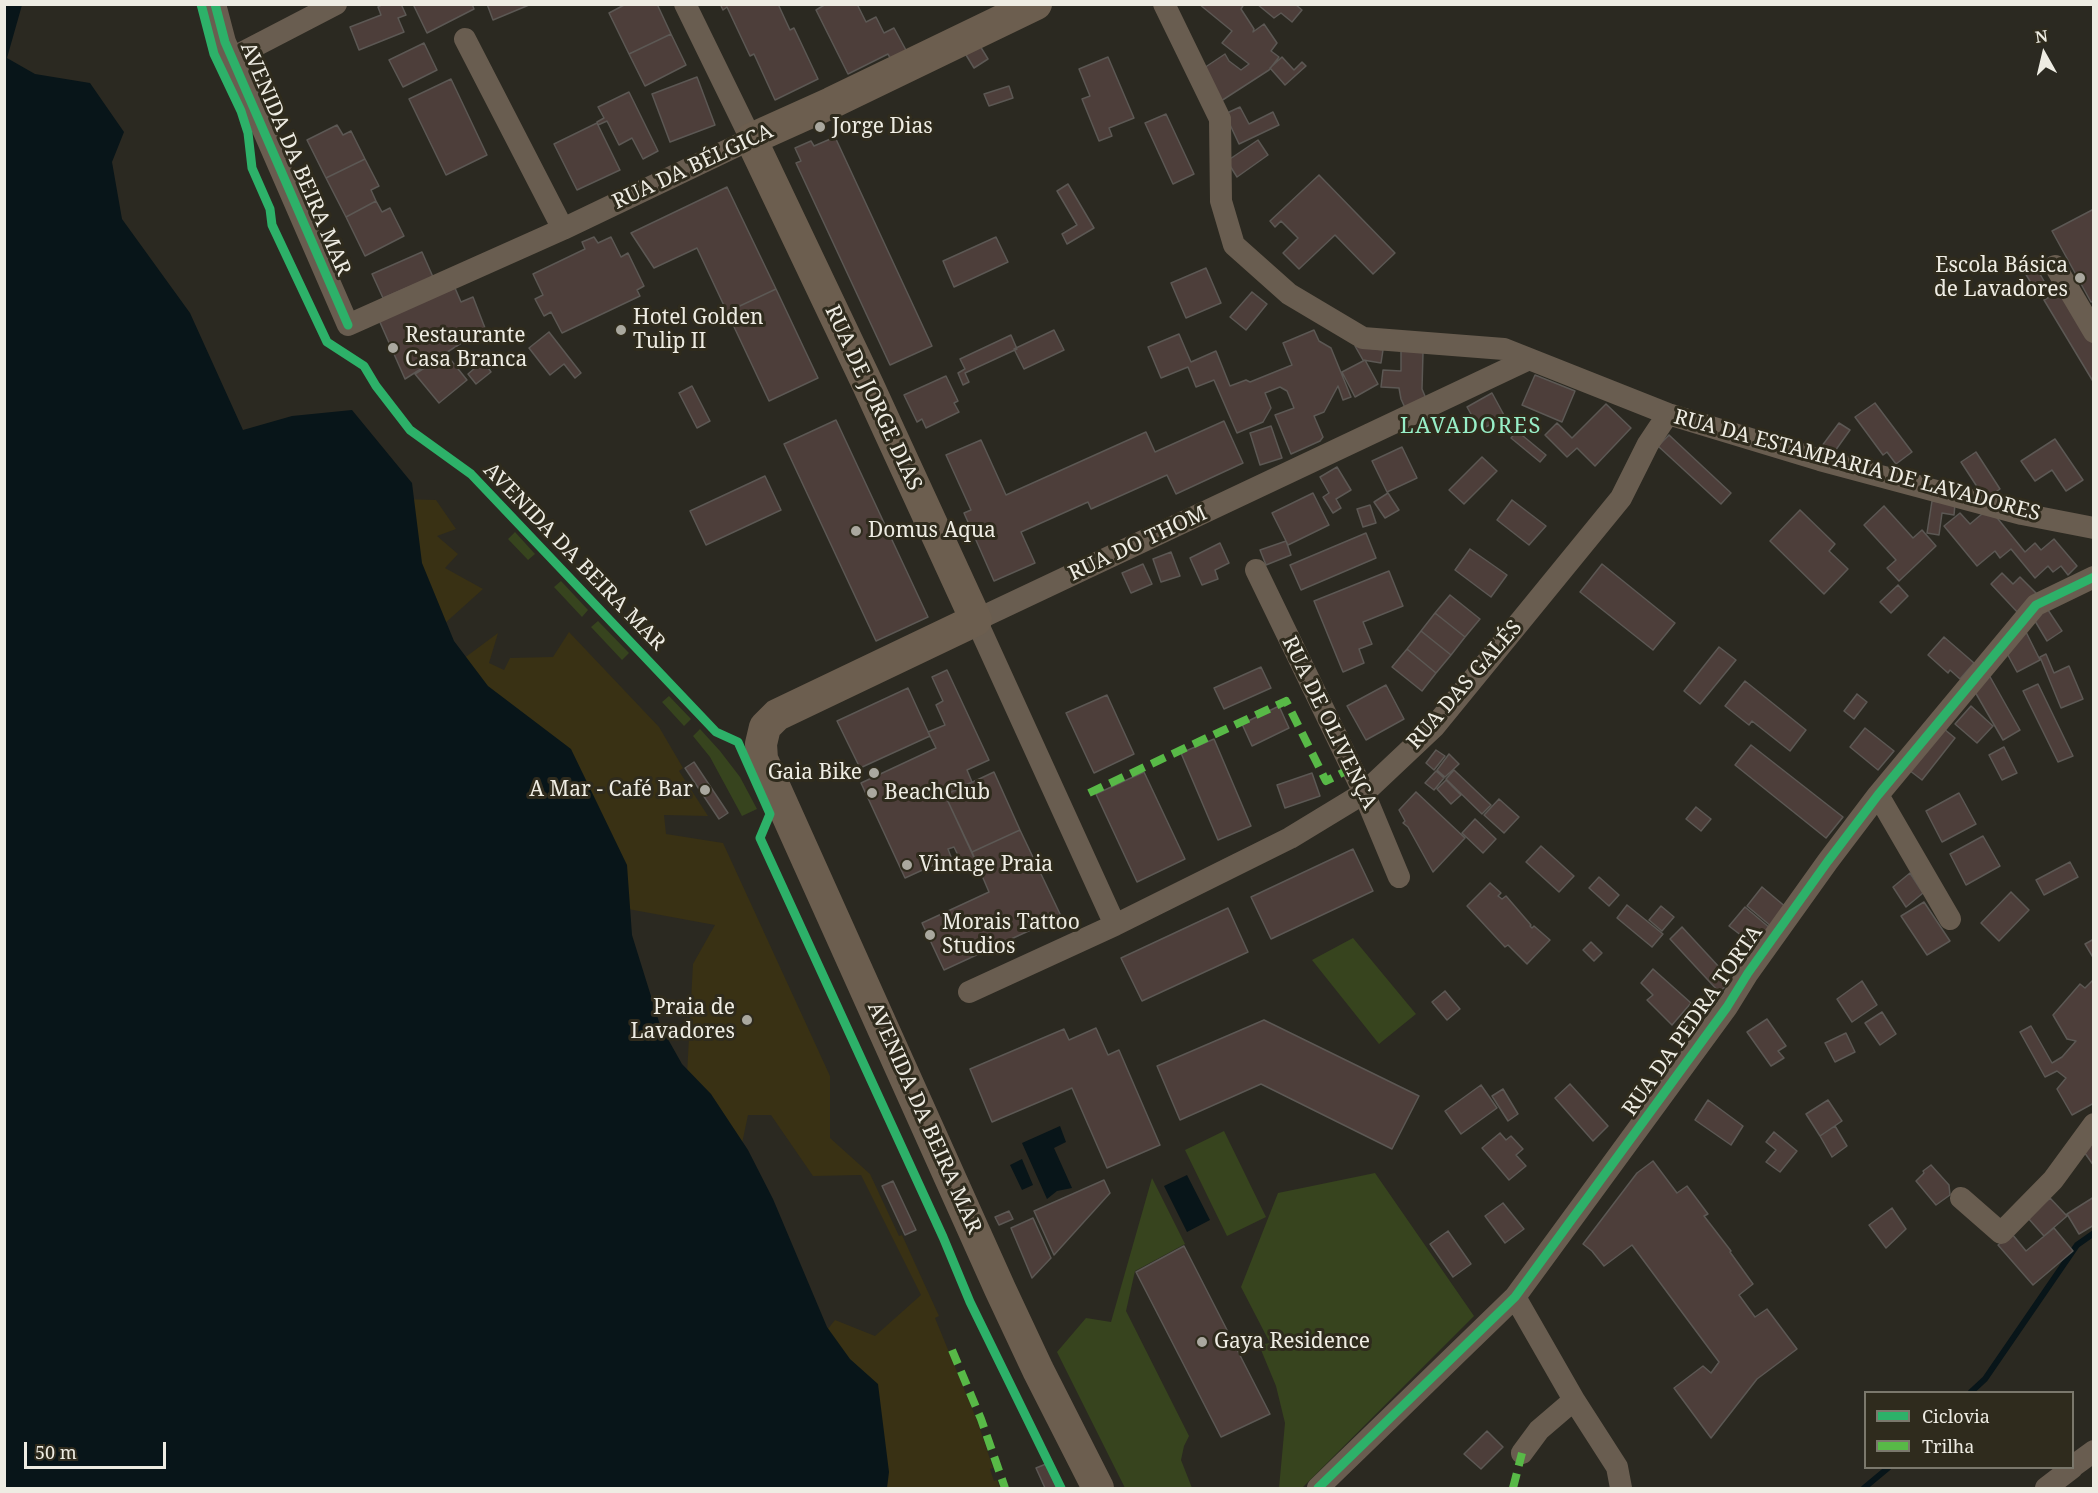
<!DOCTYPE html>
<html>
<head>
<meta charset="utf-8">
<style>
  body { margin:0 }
  #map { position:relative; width:2098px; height:1493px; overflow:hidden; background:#2b2921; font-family:"Noto Serif",serif }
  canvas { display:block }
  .frame { position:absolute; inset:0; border:6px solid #eeece3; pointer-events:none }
  .legend { position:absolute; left:1864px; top:1391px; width:210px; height:78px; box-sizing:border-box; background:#2f2b1d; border:2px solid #7b786c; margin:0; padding:8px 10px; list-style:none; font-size:18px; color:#eeece3 }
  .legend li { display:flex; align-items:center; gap:12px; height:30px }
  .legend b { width:30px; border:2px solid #7b786c }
  .north { position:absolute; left:2014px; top:24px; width:60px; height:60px; -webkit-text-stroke:4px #2f2b1d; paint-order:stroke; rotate:352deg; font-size:16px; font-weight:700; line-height:24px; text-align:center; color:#eeece3 }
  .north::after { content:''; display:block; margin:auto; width:21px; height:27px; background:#eeece3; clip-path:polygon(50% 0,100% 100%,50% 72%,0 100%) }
  .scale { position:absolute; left:24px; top:1442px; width:142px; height:27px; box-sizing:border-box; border:3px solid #eeece3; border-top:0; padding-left:8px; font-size:18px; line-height:21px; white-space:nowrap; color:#eeece3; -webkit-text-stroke:4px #2f2b1d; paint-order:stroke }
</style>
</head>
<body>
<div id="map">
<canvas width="2098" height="1493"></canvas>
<div class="frame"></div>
<ul class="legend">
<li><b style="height:8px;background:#2db169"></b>Ciclovia</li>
<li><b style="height:8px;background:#58b947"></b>Trilha</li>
</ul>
<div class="north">N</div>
<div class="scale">50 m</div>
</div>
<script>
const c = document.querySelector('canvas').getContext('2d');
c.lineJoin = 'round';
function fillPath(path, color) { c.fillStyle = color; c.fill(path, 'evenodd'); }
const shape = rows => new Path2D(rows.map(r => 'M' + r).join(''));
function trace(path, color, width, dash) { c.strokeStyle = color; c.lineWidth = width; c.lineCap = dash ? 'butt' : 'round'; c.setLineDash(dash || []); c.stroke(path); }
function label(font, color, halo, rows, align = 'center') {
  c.font = font + ' "Noto Serif",serif'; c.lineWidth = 6; c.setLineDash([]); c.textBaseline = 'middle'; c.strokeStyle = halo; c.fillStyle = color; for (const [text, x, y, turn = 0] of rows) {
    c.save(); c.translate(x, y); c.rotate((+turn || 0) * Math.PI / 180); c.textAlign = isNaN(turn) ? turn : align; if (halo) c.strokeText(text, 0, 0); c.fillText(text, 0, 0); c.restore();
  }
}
const green = shape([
  [515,532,535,554,528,560,508,539],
  [561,581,588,610,582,617,554,587],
  [598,621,629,653,622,660,591,627],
  [669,696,691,719,684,726,662,702],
  [700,729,720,751,740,777,757,809,742,816,710,757,693,736],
  [1353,938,1416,1014,1379,1044,1312,960],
  [1224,1131,1266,1217,1227,1236,1185,1150],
  [1375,1173,1474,1316,1302,1488,1279,1488,1285,1423,1276,1386,1259,1345,1270,1343,1241,1287,1278,1193],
  [1152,1178,1185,1244,1135,1271,1126,1311,1189,1436,1184,1446,1181,1460,1192,1488,1125,1488,1057,1352,1086,1318,1111,1322]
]);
const sand = shape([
  [396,499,436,500,456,529,437,536,458,554,445,568,483,589,443,625,463,659,498,633,489,663,504,670,510,658,553,657,569,632,659,727,683,768,679,771,708,816,664,815,666,834,723,843,830,1076,830,1138,870,1174,899,1236,902,1235,939,1316,935,1318,978,1423,993,1468,990,1469,994,1481,997,1480,1000,1488,807,1488,819,1464,816,1414,779,1390,835,1320,875,1336,921,1295,861,1175,813,1176,771,1115,748,1115,731,1196,684,1130,693,964,715,925,552,895,389,583]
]);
const water = shape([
  [22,5,7,58,35,74,90,83,124,132,112,162,122,219,190,313,243,430,292,416,352,410,412,483,422,563,454,641,488,686,571,749,627,865,632,935,660,1025,682,1064,711,1094,748,1150,773,1199,827,1327,850,1359,878,1384,889,1472,887,1488,5,1488,4,5],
  [1060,1126,1066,1142,1054,1148,1072,1188,1057,1191,1047,1199,1022,1143],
  [1022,1159,1033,1185,1022,1190,1010,1165],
  [1187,1175,1210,1220,1187,1232,1164,1186]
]);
const stream = shape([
  [1971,1392,1985,1379,2077,1245,2094,1233],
  [1864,1488,1888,1468]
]);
const building = shape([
  [383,4,401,4,406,15,398,18,404,32,359,50,350,27,381,15,378,7,383,4],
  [413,4,472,4,474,9,427,33,413,4],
  [487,4,529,4,529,5,493,20,487,4],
  [626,4,657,4,671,34,629,54,609,13,626,4],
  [720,4,778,4,790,30,794,28,818,79,775,100,754,54,750,56,727,7,723,10,720,4],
  [826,4,857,4,866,22,876,17,884,33,894,28,907,52,891,60,888,54,848,74,816,10,826,4],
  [1199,4,1244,4,1241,9,1254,29,1253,32,1264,24,1277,43,1271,51,1279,57,1269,70,1221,101,1201,70,1225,54,1229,61,1241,70,1249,64,1222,43,1232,31,1199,4],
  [1257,4,1295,4,1302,10,1292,22,1281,13,1274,18,1257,4],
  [671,34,686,65,645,86,629,54,671,34],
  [977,41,988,59,974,68,963,50,977,41],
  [424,43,437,70,403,87,389,60,424,43],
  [1108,57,1134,118,1109,128,1112,136,1099,141,1082,99,1090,96,1079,69,1108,57],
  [1282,57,1294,70,1302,62,1306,66,1285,85,1270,68,1282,57],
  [697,77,715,125,670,142,652,94,697,77],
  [451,79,487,155,446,175,409,99,451,79],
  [1009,86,1013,98,989,106,984,94,1009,86],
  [629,92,658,151,643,159,632,138,619,145,607,121,598,125,597,122,604,118,598,107,629,92],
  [1240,107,1249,124,1273,112,1279,125,1239,144,1225,114,1240,107],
  [1166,114,1194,174,1173,184,1145,123,1166,114],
  [597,123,620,170,577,190,554,144,597,123],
  [337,125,343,135,351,131,365,159,326,178,307,140,337,125],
  [835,137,932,346,890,365,796,163,801,161,795,148,811,141,814,146,835,137],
  [1258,140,1268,155,1237,177,1227,161,1258,140],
  [365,159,379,186,371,190,376,201,346,217,326,178,365,159],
  [1319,175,1395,253,1373,274,1335,235,1299,269,1283,253,1298,238,1281,221,1275,227,1270,221,1319,175],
  [1068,184,1094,228,1067,244,1062,234,1077,225,1057,191,1068,184],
  [727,187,776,289,727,312,697,248,654,268,631,233,727,187],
  [376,201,382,212,390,208,404,236,365,256,346,217,376,201],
  [2094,209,2094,301,2091,302,2052,231,2094,209],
  [594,237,598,243,611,237,621,257,628,253,644,286,637,290,640,296,562,333,551,312,544,316,535,299,543,295,533,274,585,249,582,242,594,237],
  [996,237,1008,262,954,287,943,261,996,237],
  [422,252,433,277,383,298,372,274,422,252],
  [2033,262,2048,288,2038,294,2022,268,2033,262],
  [1206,268,1221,303,1186,318,1171,283,1206,268],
  [2060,282,2094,337,2094,383,2044,300,2055,294,2052,287,2060,282],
  [455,288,461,302,473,297,485,328,405,379,379,320,455,288],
  [776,289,818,378,769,401,727,312,776,289],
  [1252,292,1267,304,1246,330,1230,317,1252,292],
  [1054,330,1064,350,1024,369,1014,349,1054,330],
  [1314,330,1319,341,1331,348,1351,397,1343,400,1338,386,1324,412,1314,416,1323,437,1320,441,1291,454,1275,415,1294,408,1287,391,1280,387,1265,393,1271,408,1263,422,1237,433,1214,380,1196,387,1188,367,1161,378,1148,347,1179,334,1191,362,1216,351,1230,386,1246,380,1250,382,1292,365,1283,343,1314,330],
  [549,332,581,373,575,378,564,364,550,375,529,348,549,332],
  [1011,335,1017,349,965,373,969,382,963,385,958,373,965,369,960,359,1011,335],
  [1355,346,1383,350,1381,363,1363,360,1355,346],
  [1401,351,1423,352,1422,389,1427,401,1406,410,1401,399,1399,388,1381,387,1383,370,1401,371,1401,351],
  [446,354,467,380,439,403,415,374,446,354],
  [1365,360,1378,384,1355,397,1342,372,1365,360],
  [483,361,491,372,476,384,468,374,483,361],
  [1535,375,1575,391,1562,422,1522,405,1535,375],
  [946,376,958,401,954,403,959,412,926,428,922,419,917,422,904,395,946,376],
  [692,386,710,421,697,428,679,393,692,386],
  [1492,393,1505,417,1480,430,1467,407,1492,393],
  [1875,403,1912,452,1896,464,1887,452,1883,455,1855,417,1875,403],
  [1606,404,1631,428,1595,466,1577,448,1567,457,1545,435,1557,423,1572,438,1606,404],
  [836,420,928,617,876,641,784,444,836,420],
  [1224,421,1243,463,1176,494,1167,475,1091,509,1088,502,1021,532,1035,563,994,581,964,513,971,510,946,455,981,440,1006,495,1146,432,1155,452,1224,421],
  [1839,423,1850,430,1830,458,1819,450,1839,423],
  [1271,426,1282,458,1260,465,1250,433,1271,426],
  [1517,431,1546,455,1540,462,1511,438,1517,431],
  [1669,435,1731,493,1721,504,1658,446,1669,435],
  [2055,439,2083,480,2066,491,2052,470,2035,481,2021,461,2055,439],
  [1402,447,1417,478,1387,492,1372,461,1402,447],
  [1976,452,2000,489,1985,499,1961,462,1976,452],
  [1482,457,1497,471,1464,504,1449,490,1482,457],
  [1337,467,1351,490,1336,499,1341,508,1333,513,1323,497,1329,493,1320,477,1337,467],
  [765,476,781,510,706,545,690,511,765,476],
  [1313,493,1329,525,1288,545,1272,513,1313,493],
  [1388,493,1399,510,1385,518,1374,502,1388,493],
  [1512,500,1546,526,1529,545,1497,520,1512,500],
  [1932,501,1955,504,1954,515,1942,513,1939,535,1927,533,1932,501],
  [1370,505,1376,523,1363,527,1357,509,1370,505],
  [1884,506,1913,538,1922,530,1936,546,1899,581,1887,568,1896,560,1864,525,1884,506],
  [1989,508,2025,552,2035,543,2041,550,2054,539,2077,566,2068,575,2061,566,2053,572,2048,566,2035,578,2011,549,2000,558,1995,551,1977,566,1944,526,1960,513,1970,524,1989,508],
  [1800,510,1835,544,1829,551,1848,569,1824,594,1770,541,1800,510],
  [1366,533,1376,558,1301,590,1290,565,1366,533],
  [1286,541,1291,555,1266,565,1260,550,1286,541],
  [1220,543,1229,563,1215,570,1218,579,1202,585,1190,558,1220,543],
  [1470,549,1507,575,1491,597,1455,570,1470,549],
  [1171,552,1180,576,1161,582,1153,559,1171,552],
  [1143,564,1152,584,1131,593,1122,573,1143,564],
  [1602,564,1675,623,1653,650,1580,592,1602,564],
  [1389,571,1403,606,1363,622,1372,644,1359,649,1364,663,1343,672,1314,601,1389,571],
  [2002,573,2013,584,2020,577,2039,596,2020,615,1991,584,2002,573],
  [1898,585,1908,596,1891,613,1880,602,1898,585],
  [1450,595,1480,619,1465,637,1435,613,1450,595],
  [2046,607,2062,631,2047,641,2032,616,2046,607],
  [1435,613,1465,637,1451,655,1421,631,1435,613],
  [1421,631,1451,655,1436,673,1407,649,1421,631],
  [2026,632,2040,660,2017,672,2002,644,2026,632],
  [1944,637,1974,663,1960,679,1950,670,1948,673,1928,655,1944,637],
  [1719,647,1736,660,1700,704,1684,691,1719,647],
  [1407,649,1436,673,1422,691,1392,667,1407,649],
  [2046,654,2054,673,2069,666,2083,699,2061,708,2040,657,2046,654],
  [1261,667,1271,688,1224,709,1214,688,1261,667],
  [947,670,989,760,967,770,972,782,945,795,976,862,964,868,954,847,948,849,951,857,905,878,861,783,936,748,928,732,945,725,936,705,943,701,932,677,947,670],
  [1989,675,2020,730,2003,740,1971,685,1989,675],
  [1745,681,1806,730,1790,751,1752,721,1749,725,1725,706,1745,681],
  [2038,684,2073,756,2058,762,2023,691,2038,684],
  [1386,685,1404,719,1366,740,1347,706,1386,685],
  [908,688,930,736,860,768,837,721,908,688],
  [1857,694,1867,702,1854,719,1844,711,1857,694],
  [1107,695,1134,754,1094,773,1066,713,1107,695],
  [1279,706,1289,728,1252,746,1242,724,1279,706],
  [1971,706,1993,726,1977,743,1955,724,1971,706],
  [1938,724,1955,738,1922,780,1905,767,1938,724],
  [1865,728,1894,751,1878,770,1850,747,1865,728],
  [1214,739,1251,826,1218,840,1181,753,1214,739],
  [1751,745,1843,817,1826,838,1735,765,1751,745],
  [2004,747,2017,773,2002,780,1989,755,2004,747],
  [1436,750,1445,756,1434,770,1426,763,1436,750],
  [1449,754,1459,764,1445,777,1437,770,1449,754],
  [694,762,728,813,719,819,685,768,694,762],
  [1454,770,1491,805,1482,814,1446,779,1454,770],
  [1436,771,1444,778,1434,790,1425,783,1436,771],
  [994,772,1020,830,972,852,945,795,994,772],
  [1144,772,1185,859,1137,882,1096,794,1144,772],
  [1312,773,1320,796,1285,808,1277,785,1312,773],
  [1446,780,1461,795,1451,804,1437,789,1446,780],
  [1416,792,1465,838,1433,872,1408,827,1403,823,1405,821,1399,810,1416,792],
  [1959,793,1976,824,1942,842,1926,811,1959,793],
  [1499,799,1519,817,1504,833,1484,815,1499,799],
  [1696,807,1711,819,1701,831,1686,819,1696,807],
  [1475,819,1496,839,1483,853,1462,833,1475,819],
  [1020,830,1061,916,944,970,922,923,989,892,972,852,1020,830],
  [1983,836,2000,866,1966,885,1950,854,1983,836],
  [1541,846,1574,876,1559,892,1526,862,1541,846],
  [1353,849,1373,891,1271,939,1251,897,1353,849],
  [2070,862,2078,877,2044,895,2036,880,2070,862],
  [1910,873,1923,893,1906,907,1893,887,1910,873],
  [1599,877,1619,895,1609,906,1589,888,1599,877],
  [1490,883,1501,893,1498,896,1502,899,1506,896,1531,925,1530,926,1532,928,1534,926,1550,940,1527,964,1508,945,1505,947,1467,906,1490,883],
  [1762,887,1787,908,1772,927,1747,906,1762,887],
  [2011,892,2029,910,1999,941,1981,923,2011,892],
  [1924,902,1950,941,1927,955,1901,916,1924,902],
  [1627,905,1663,934,1652,947,1617,918,1627,905],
  [1661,906,1674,917,1662,931,1649,920,1661,906],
  [1745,907,1770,928,1755,946,1729,926,1745,907],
  [1228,908,1248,952,1142,1001,1121,958,1228,908],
  [1682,927,1732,981,1719,992,1670,939,1682,927],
  [2094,939,2094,959,2085,944,2094,939],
  [1591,942,1602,953,1594,961,1583,950,1591,942],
  [1653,969,1691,1003,1672,1025,1647,1000,1653,995,1641,983,1653,969],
  [2094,979,2094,1103,2072,1115,2057,1089,2066,1078,2057,1071,2045,1077,2020,1032,2031,1026,2052,1063,2062,1057,2076,1041,2067,1039,2053,1015,2080,984,2085,988,2094,979],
  [1862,981,1877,1005,1852,1022,1837,999,1862,981],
  [1445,991,1460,1009,1447,1020,1432,1002,1445,991],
  [1882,1012,1896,1034,1880,1045,1865,1023,1882,1012],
  [1767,1019,1786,1046,1778,1051,1784,1058,1771,1066,1747,1032,1767,1019],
  [1264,1020,1419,1096,1392,1149,1261,1084,1180,1120,1157,1066,1264,1020],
  [1096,1028,1108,1055,1119,1050,1160,1145,1107,1168,1072,1088,992,1122,970,1069,1064,1029,1069,1040,1096,1028],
  [1846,1033,1855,1052,1835,1062,1825,1043,1846,1033],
  [1570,1084,1608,1126,1593,1141,1555,1098,1570,1084],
  [1481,1085,1497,1108,1461,1134,1445,1111,1481,1085],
  [1503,1089,1518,1114,1508,1121,1492,1096,1503,1089],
  [1708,1100,1743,1126,1731,1145,1695,1120,1708,1100],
  [1828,1100,1842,1121,1820,1136,1806,1114,1828,1100],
  [1835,1126,1847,1146,1832,1157,1820,1136,1835,1126],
  [1774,1132,1797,1151,1780,1172,1766,1162,1776,1150,1766,1142,1774,1132],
  [1500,1133,1506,1140,1511,1136,1523,1149,1516,1155,1526,1166,1509,1180,1482,1148,1500,1133],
  [2094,1141,2094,1166,2082,1149,2094,1141],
  [1653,1161,1677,1193,1687,1186,1708,1214,1704,1216,1731,1251,1730,1252,1753,1284,1739,1295,1755,1317,1767,1309,1797,1349,1757,1379,1711,1438,1674,1388,1703,1366,1711,1373,1719,1362,1632,1245,1604,1266,1592,1251,1583,1244,1637,1173,1653,1161],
  [1931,1165,1949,1185,1950,1195,1936,1205,1916,1181,1924,1173,1923,1171,1931,1165],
  [1104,1180,1110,1193,1054,1255,1034,1211,1104,1180],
  [893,1181,916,1230,905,1235,882,1186,893,1181],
  [2094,1197,2094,1225,2079,1234,2067,1214,2094,1197],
  [2050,1198,2067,1216,2044,1236,2028,1218,2050,1198],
  [1503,1203,1524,1229,1505,1243,1485,1216,1503,1203],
  [1892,1208,1906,1229,1886,1248,1869,1225,1892,1208],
  [1009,1211,1013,1219,999,1225,995,1217,1009,1211],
  [1033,1218,1051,1258,1032,1278,1011,1228,1033,1218],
  [2054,1228,2073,1251,2033,1285,1998,1245,2012,1234,2026,1251,2054,1228],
  [1448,1231,1471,1264,1453,1277,1430,1244,1448,1231],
  [1184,1246,1270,1414,1221,1437,1136,1272,1184,1246],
  [1487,1431,1503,1447,1481,1469,1464,1454,1487,1431],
  [1046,1464,1057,1488,1045,1488,1036,1468,1046,1464]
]);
const minor = shape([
  [215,4,225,42,232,58,348,325,563,229,751,139,685,4],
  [1164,4,1220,119,1221,201,1234,245,1289,294,1363,338,1504,349,1668,414,1820,460,2022,514,2094,528],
  [465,39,563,229],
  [232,58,336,4],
  [2055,266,2094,332],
  [1256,570,1364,793,1399,877],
  [1878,795,1950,919],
  [1115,925,976,620,1529,359],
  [969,992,1115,925,1290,838,1364,793,1434,727,1621,498,1648,444,1668,414],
  [1961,1198,2001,1233,2053,1180,2094,1124],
  [1515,1297,1574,1400,1617,1467,1621,1488],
  [1522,1453,1539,1430,1574,1400],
  [2072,1467,2094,1451],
  [1318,1488,1515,1297,1727,1007,1748,973,1828,861,1878,795,2036,605,2094,577],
  [2046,1488,2072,1468]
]);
const secondary = shape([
  [1036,4,831,103,751,139,868,385,976,620,777,715,765,727,761,744,762,759,1000,1289,1038,1370,1098,1488]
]);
const quiet = shape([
  [1089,793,1286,701,1326,781,1352,768],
  [952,1350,981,1419,1005,1488],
  [1513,1488,1522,1453]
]);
const cycleway = shape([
  [201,4,214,54,241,111,248,133,252,168,270,209,272,225,327,342,364,366,376,386,410,430,471,474,716,732,738,742,770,814,760,838,943,1237,970,1302,1061,1488],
  [215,4,225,42,232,58,348,325],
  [1318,1488,1515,1297,1727,1007,1748,973,1828,861,1878,795,2036,605,2094,577]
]);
const markers = [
  [820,127,6,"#aaa89f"],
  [2080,278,6,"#aaa89f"],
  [621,330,6,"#aaa89f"],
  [393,348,6,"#aaa89f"],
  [856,531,6,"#aaa89f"],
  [874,773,6,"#aaa89f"],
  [705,790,6,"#aaa89f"],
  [872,793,6,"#aaa89f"],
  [907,865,6,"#aaa89f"],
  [930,935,6,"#aaa89f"],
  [747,1020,6,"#aaa89f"],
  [1202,1342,6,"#aaa89f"]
];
const poiNames = [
  ["Jorge Dias",832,127],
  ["Escola Básica",2068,266,"right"],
  ["de Lavadores",2068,290,"right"],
  ["Hotel Golden",633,318],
  ["Tulip II",633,342],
  ["Restaurante",405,336],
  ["Casa Branca",405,360],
  ["Domus Aqua",868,531],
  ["Gaia Bike",862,773,"right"],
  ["A Mar - Café Bar",693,790,"right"],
  ["BeachClub",884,793],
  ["Vintage Praia",919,865],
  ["Morais Tattoo",942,923],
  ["Studios",942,947],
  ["Praia de",735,1008,"right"],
  ["Lavadores",735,1032,"right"],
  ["Gaya Residence",1214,1342]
];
const streetNames = [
  ["AVENIDA DA BEIRA MAR",295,159,67],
  ["RUA DA BÉLGICA",693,167,-25],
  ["RUA DE JORGE DIAS",873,398,65],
  ["RUA DA ESTAMPARIA DE LAVADORES",1857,466,15],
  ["RUA DO THOM",1138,544,-25],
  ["AVENIDA DA BEIRA MAR",574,557,46],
  ["RUA DAS GALÉS",1465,685,-49],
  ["RUA DE OLIVENÇA",1329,723,64],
  ["RUA DA PEDRA TORTA",1693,1021,-55],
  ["AVENIDA DA BEIRA MAR",924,1118,66]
];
const neighbourhoodNames = [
  ["LAVADORES",1471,427]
];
fillPath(green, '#37441e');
fillPath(sand, '#393114');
fillPath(water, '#081519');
trace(stream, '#081519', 6);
fillPath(building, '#4d3e3a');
trace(building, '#5c5854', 1.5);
trace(minor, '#695d50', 22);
trace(secondary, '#6c5e4f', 32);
trace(quiet, '#58b947', 8, [15, 8]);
trace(cycleway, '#2db169', 9);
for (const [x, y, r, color] of markers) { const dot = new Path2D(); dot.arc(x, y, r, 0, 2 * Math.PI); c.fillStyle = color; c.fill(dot); trace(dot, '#2f2b1d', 2); }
label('21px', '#eeece3', '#2f2b1d', poiNames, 'left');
label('21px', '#eeece3', '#2f2b1d', streetNames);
c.letterSpacing = '1.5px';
label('22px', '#98efc8', '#2f2b1d', neighbourhoodNames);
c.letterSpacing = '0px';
</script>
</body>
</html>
